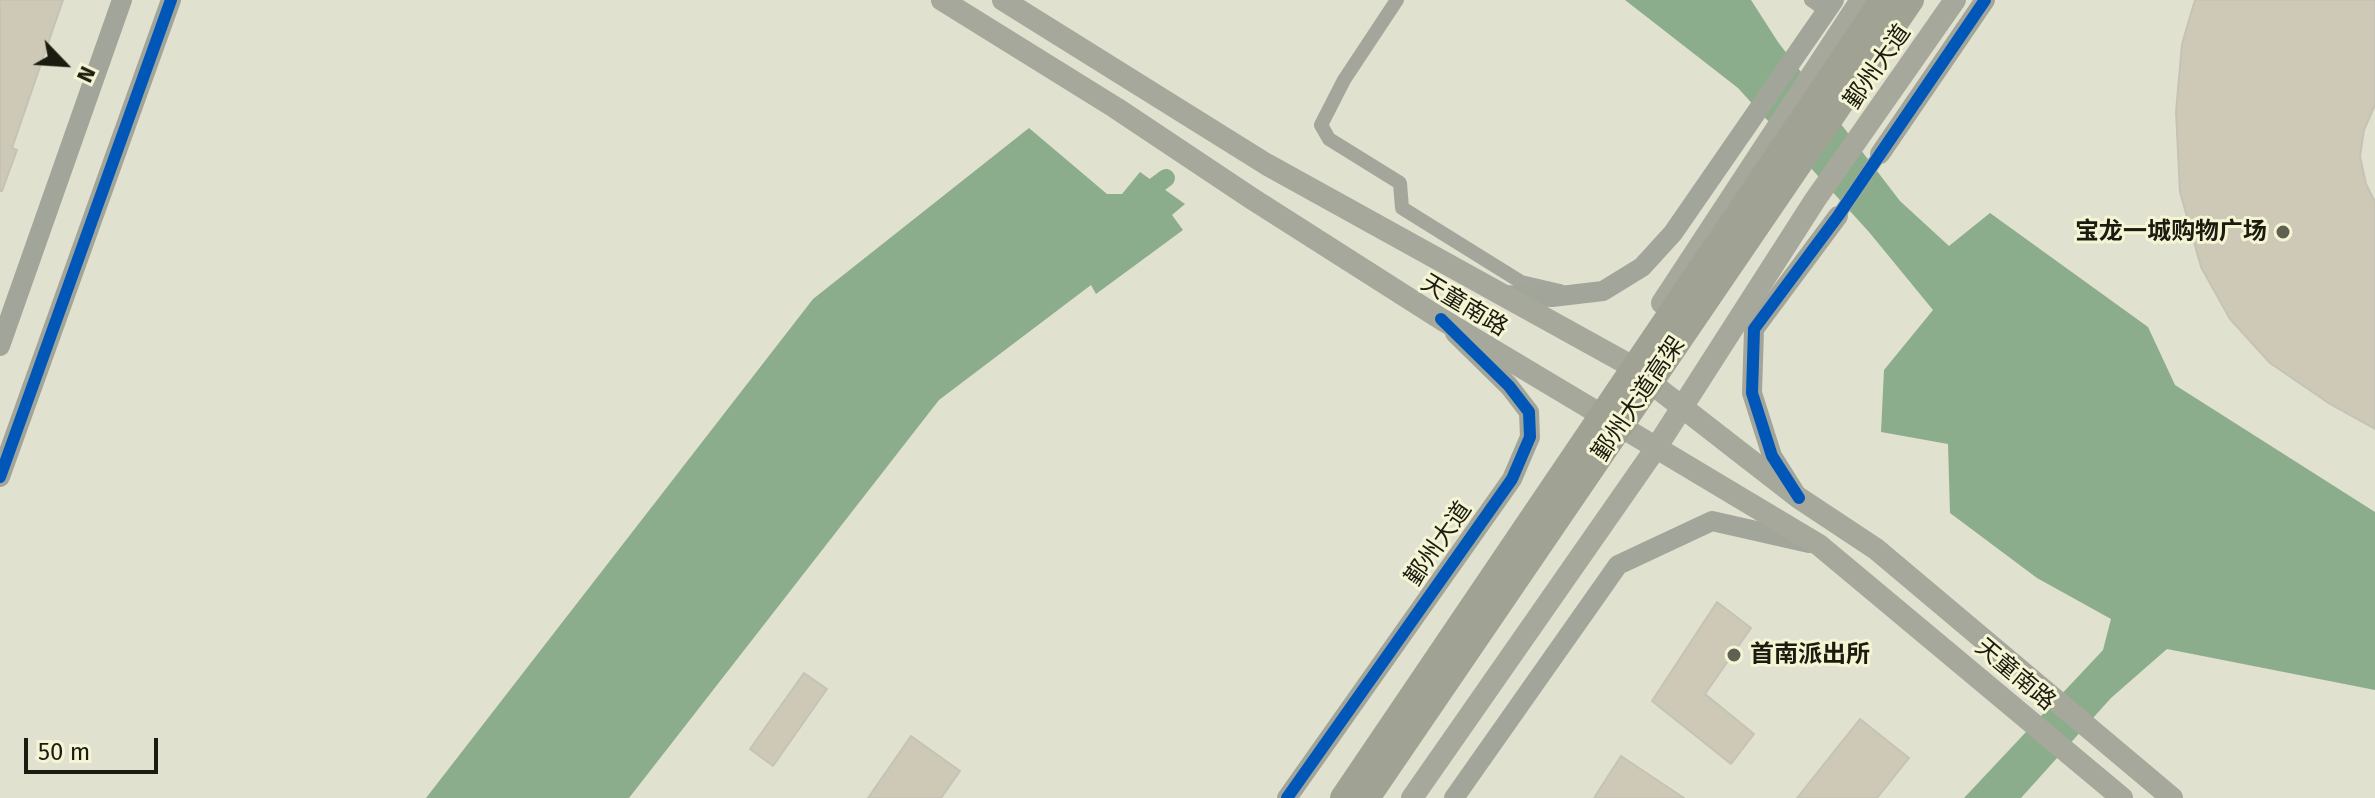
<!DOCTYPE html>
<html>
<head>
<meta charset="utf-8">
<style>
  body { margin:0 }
  #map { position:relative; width:2375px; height:798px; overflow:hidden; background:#e1e1d0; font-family:"Fira Sans",sans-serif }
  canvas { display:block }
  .north { position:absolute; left:24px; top:24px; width:80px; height:80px; -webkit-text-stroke:6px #f5f5d6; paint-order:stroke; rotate:115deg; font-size:22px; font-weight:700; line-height:32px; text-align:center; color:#1b1b0f }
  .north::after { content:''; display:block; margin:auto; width:28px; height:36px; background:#1b1b0f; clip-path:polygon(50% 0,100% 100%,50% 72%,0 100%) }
  .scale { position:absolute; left:24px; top:738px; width:134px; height:36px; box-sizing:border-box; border:4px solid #1b1b0f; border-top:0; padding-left:10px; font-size:24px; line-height:28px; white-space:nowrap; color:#1b1b0f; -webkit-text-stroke:6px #f5f5d6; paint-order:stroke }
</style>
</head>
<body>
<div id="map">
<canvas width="2375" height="798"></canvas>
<div class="north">N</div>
<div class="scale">50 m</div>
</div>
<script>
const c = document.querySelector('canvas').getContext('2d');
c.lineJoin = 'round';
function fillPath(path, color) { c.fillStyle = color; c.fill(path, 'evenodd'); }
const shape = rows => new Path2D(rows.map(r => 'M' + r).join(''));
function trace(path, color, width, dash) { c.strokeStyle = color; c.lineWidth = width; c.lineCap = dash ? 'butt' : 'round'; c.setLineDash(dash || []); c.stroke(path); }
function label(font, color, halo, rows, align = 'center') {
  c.font = font + ' "Fira Sans","Noto Sans SC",sans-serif'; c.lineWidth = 6; c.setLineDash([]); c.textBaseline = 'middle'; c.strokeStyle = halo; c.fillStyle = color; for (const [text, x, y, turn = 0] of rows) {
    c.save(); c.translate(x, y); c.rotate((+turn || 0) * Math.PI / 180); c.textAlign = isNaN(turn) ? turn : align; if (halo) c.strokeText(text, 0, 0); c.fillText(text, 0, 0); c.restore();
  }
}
const water = shape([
  [1625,0,1751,0,1778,42,1900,201,1949,246,1990,213,2148,327,2175,385,2375,512,2375,690,2167,649,2111,698,2021,798,1964,798,2103,650,2111,619,2037,578,1950,513,1948,444,1881,432,1884,370,1933,310,1869,232,1738,88],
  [1029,128,1107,194,1122,194,1140,172,1185,204,1172,215,1183,230,1096,294,1091,285,939,400,629,798,426,798,813,299]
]);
const canal = shape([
  [1139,198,1166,178]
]);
const building = shape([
  [0,0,63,0,12,148,17,150,2,191,0,191,0,0],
  [2195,0,2375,0,2375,105,2364,130,2360,156,2366,184,2375,202,2375,429,2330,404,2270,363,2230,319,2201,267,2180,192,2176,112,2182,44,2195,0],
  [1717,602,1751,628,1705,694,1754,734,1731,764,1652,701,1717,602],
  [804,673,827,689,773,766,750,749,804,673],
  [1860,719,1909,758,1877,798,1797,798,1860,719],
  [911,736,960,771,941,798,868,798,911,736],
  [1621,756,1684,798,1594,798,1621,756]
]);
const street = shape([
  [1397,0,1344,80,1321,125,1329,139,1400,183,1402,208,1521,282,1560,291],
  [1811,0,1827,11],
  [1838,216,1880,154]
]);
const secondary = shape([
  [1880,154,1985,0],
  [1502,295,1552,297,1603,291,1642,267,1673,233,1834,0],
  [0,346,122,0],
  [0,477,171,0],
  [1794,491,1772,456,1752,393,1754,329,1838,216],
  [1287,798,1512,479,1530,437,1529,412,1509,386,1455,333],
  [1454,798,1618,565,1712,521,1809,543]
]);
const primary = shape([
  [942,0,1116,108,1251,198,1441,319,1819,545,2122,798],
  [1003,0,1266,164,1624,362,1799,498,1876,549,2172,798],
  [1662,303,1861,0],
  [1412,798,1656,448,1815,200,1955,0]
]);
const highway = shape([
  [1343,798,1883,0],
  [1367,798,1911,0]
]);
const cycleway = shape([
  [0,477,171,0],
  [1799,498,1772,456,1752,393,1754,329,1838,216,1985,0],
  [1287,798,1512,479,1530,437,1529,412,1509,386,1441,319]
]);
const markers = [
  [2283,232,8,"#606053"],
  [1734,655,8,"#606053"]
];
const streetNames = [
  ["鄞州大道",1878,67,-55],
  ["天童南路",1464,306,31],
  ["鄞州大道高架",1639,399,-56],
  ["鄞州大道",1439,544,-55],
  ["天童南路",2015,675,40]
];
const poiNames = [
  ["宝龙一城购物广场",2267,232],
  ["首南派出所",1750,655,"left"]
];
fillPath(water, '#8cad8b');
trace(canal, '#8cad8b', 18);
fillPath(building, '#cec9b7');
trace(building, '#c5c3b6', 2);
trace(street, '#a4a69b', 14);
trace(secondary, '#a2a599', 20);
trace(primary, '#a5a89a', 22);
trace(highway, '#a0a294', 26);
trace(cycleway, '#0057b8', 12);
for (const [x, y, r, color] of markers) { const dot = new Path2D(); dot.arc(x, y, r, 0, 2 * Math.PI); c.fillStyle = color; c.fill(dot); trace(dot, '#f5f5d6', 3); }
label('24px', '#1b1b0f', '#f5f5d6', streetNames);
label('bold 24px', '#1b1b0f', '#f5f5d6', poiNames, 'right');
</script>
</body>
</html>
